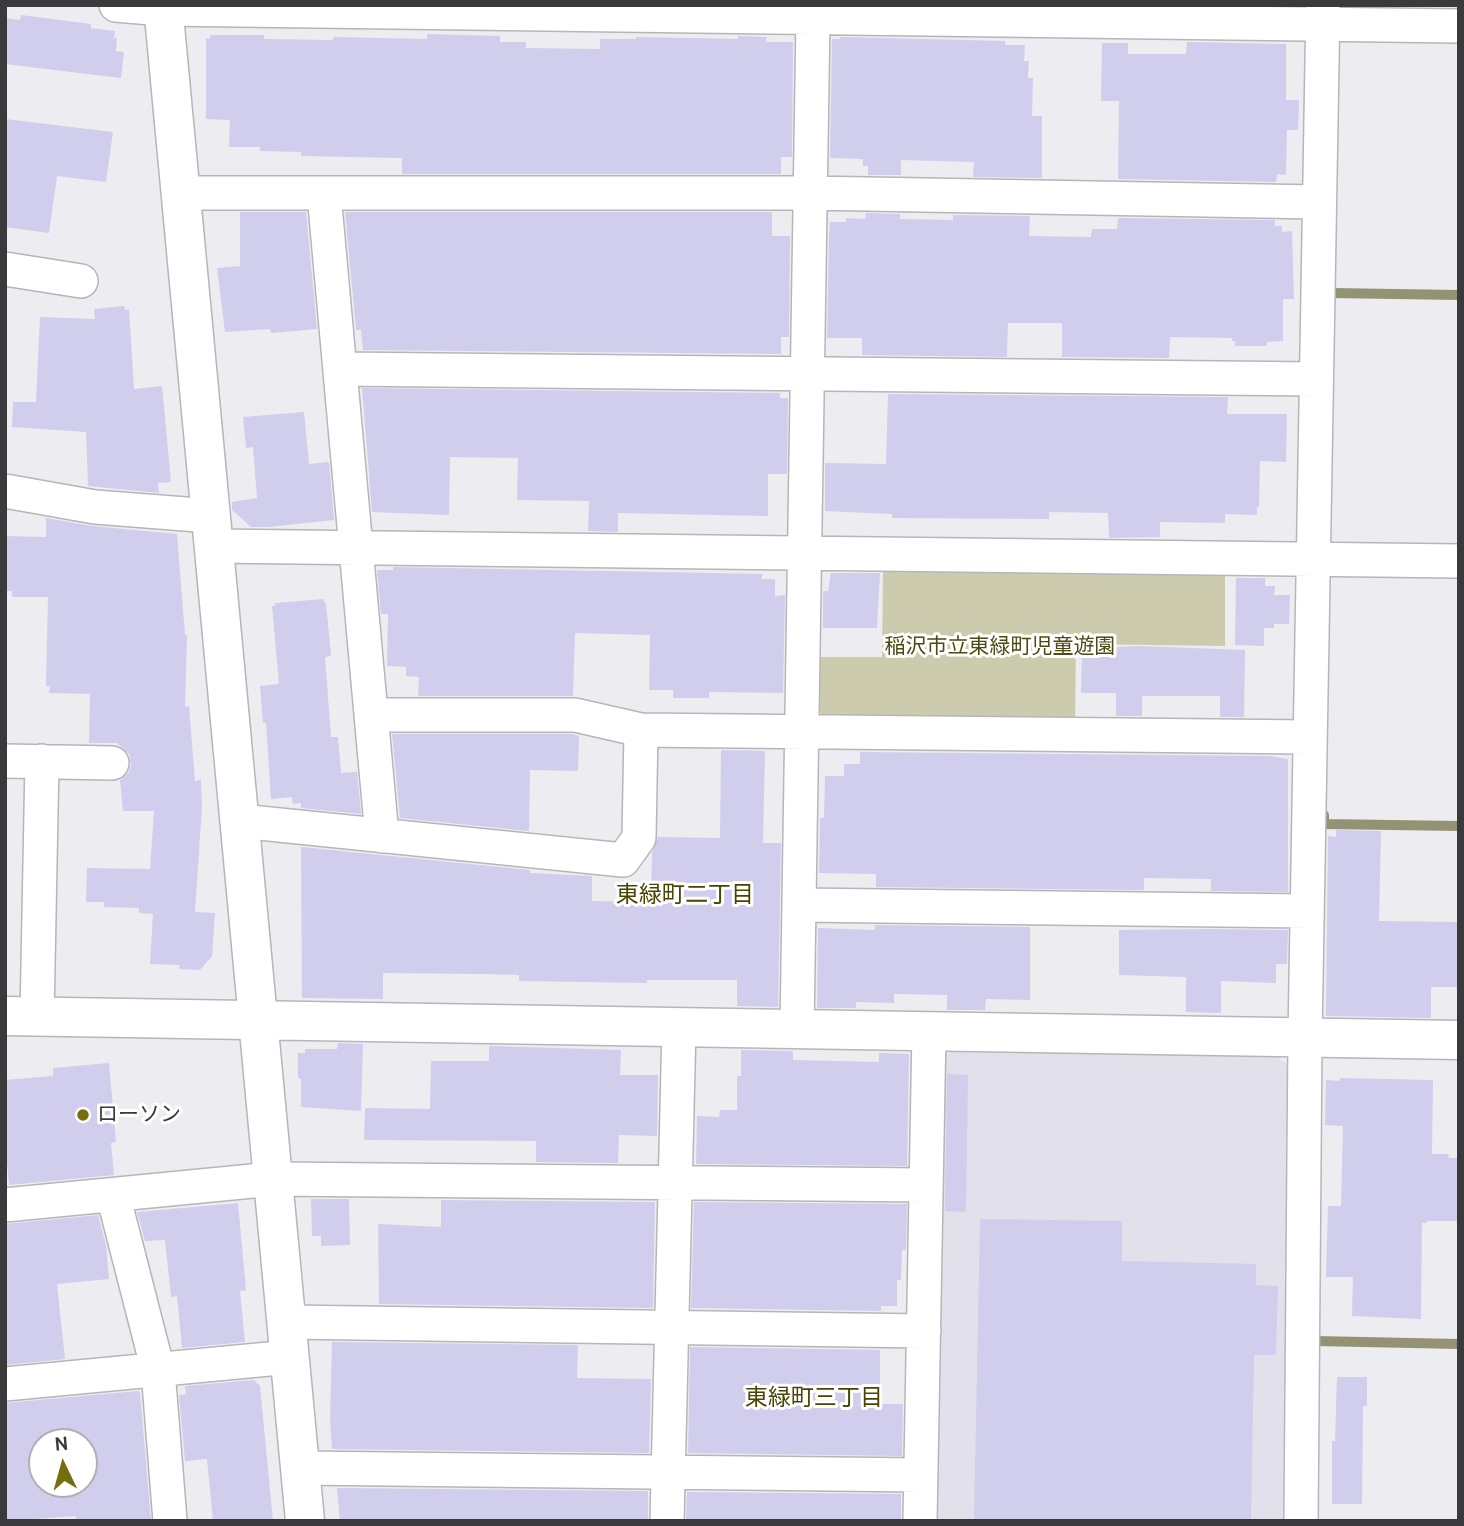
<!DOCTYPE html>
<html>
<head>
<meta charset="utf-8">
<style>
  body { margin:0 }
  #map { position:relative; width:1464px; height:1526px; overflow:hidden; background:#edecf1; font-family:Cabin,sans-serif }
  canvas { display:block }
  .frame { position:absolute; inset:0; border:7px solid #3a3a3c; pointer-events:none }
  .north { position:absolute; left:28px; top:1428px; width:70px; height:70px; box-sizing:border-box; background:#fff; border:2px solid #b0b0b1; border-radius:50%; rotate:355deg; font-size:19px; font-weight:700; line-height:28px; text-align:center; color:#3a3a3c }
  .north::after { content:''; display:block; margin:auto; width:24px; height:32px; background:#756e0d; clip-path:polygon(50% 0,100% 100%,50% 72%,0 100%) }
</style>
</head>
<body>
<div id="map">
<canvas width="1464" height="1526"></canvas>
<div class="frame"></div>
<div class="north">N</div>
</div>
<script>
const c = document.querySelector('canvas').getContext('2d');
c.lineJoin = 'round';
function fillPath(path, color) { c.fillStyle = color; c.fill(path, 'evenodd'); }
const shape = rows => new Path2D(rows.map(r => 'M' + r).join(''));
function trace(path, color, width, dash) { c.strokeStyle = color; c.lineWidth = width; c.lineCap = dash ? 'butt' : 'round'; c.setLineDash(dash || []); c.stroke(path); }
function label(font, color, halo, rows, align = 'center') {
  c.font = font + ' Cabin,"Noto Sans JP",sans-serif'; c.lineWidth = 6; c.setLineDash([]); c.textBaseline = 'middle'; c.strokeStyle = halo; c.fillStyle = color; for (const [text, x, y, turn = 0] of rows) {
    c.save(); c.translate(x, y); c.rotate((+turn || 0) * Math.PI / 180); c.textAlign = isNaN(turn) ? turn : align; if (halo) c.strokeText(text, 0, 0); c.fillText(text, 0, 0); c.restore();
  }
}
const built = shape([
  [950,1052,1276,1056,1292,1068,1284,1521,930,1521,937,1060]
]);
const green = shape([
  [883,569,1225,572,1225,646,1076,644,1075,723,830,721,817,710,818,657,882,657]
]);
const stream = shape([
  [1331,293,1459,295],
  [1324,815,1324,824,1459,826],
  [1315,1341,1459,1344]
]);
const building = shape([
  [21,15,91,24,91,28,115,31,114,38,117,38,116,51,124,52,121,78,5,64,5,18,20,20],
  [427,34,500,36,500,42,526,42,526,48,600,49,600,39,636,39,636,37,738,39,738,36,767,37,766,42,793,42,792,157,781,157,781,174,402,174,402,158,301,156,301,152,260,151,260,147,229,147,230,120,206,119,206,38,210,39,210,35,264,35,264,39,333,40,334,37,427,39],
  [840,37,1005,41,1005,45,1025,45,1024,61,1029,61,1028,78,1033,78,1032,116,1042,116,1042,178,973,177,974,162,901,160,901,175,868,175,868,166,863,166,863,159,830,158,832,39,840,39],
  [1187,42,1286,44,1286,100,1299,100,1298,130,1287,130,1286,175,1277,174,1276,182,1118,179,1119,101,1101,101,1102,43,1128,43,1128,54,1186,54],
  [5,119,113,132,106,182,57,176,49,233,5,227],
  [240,212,306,212,317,329,271,333,270,329,225,332,217,268,240,266],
  [345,212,772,212,772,236,790,236,789,337,781,337,781,354,363,350,361,330,356,330],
  [866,213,900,214,900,219,953,220,953,215,1030,216,1029,236,1091,237,1092,229,1117,229,1118,218,1275,220,1275,226,1282,226,1282,232,1292,231,1294,299,1283,299,1283,341,1267,342,1267,346,1235,346,1235,341,1232,341,1232,338,1170,337,1169,358,1062,357,1062,323,1008,323,1007,357,862,355,862,338,827,338,829,237,830,222,846,222,846,218,865,219],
  [124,306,125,310,129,309,134,389,162,386,171,482,158,483,159,493,88,486,86,432,12,427,13,402,36,402,40,317,95,319,94,309],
  [362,388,780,393,780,398,788,398,787,474,768,474,768,516,618,513,618,532,588,531,589,501,517,500,518,458,450,457,449,515,372,512],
  [888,394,1228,397,1227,414,1287,414,1286,462,1260,461,1259,507,1257,507,1257,515,1225,514,1225,523,1160,522,1160,537,1109,538,1108,513,1049,512,1049,519,892,518,892,514,825,511,825,463,886,464],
  [304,412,309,464,329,462,334,520,269,527,251,527,232,510,232,502,257,498,253,447,246,448,243,417],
  [46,518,92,526,177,534,185,635,187,635,185,707,189,706,195,781,201,780,202,807,195,912,215,913,212,956,200,970,179,969,180,965,150,964,153,914,139,913,139,908,104,907,104,902,86,902,87,868,150,869,154,811,123,811,120,780,129,772,131,764,129,754,117,743,89,743,90,694,49,693,50,686,46,686,48,597,12,597,12,591,5,591,5,536,46,537],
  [393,567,762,574,762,579,775,579,775,596,785,595,783,693,709,692,709,698,673,698,673,690,649,690,650,635,575,633,573,696,418,696,419,677,406,676,406,667,387,666,388,614,381,614,377,570,393,570],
  [831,573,880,573,877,628,823,628,823,591,828,591],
  [1236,578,1265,578,1265,586,1275,586,1274,595,1290,595,1289,624,1274,624,1274,628,1264,628,1264,646,1235,645],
  [324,599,324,603,326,603,331,656,325,657,331,737,338,737,341,773,357,772,361,814,301,808,301,803,293,804,292,797,271,799,266,723,263,723,260,686,279,684,272,606,275,606,275,603],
  [1138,646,1245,650,1244,717,1220,717,1220,696,1142,696,1142,716,1116,716,1116,693,1081,693,1082,649],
  [392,734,573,734,579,736,578,771,530,770,529,831,400,818],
  [721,750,765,751,763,843,781,843,778,1007,737,1006,737,980,647,980,647,983,519,981,519,975,482,974,383,973,383,999,302,998,301,847,530,870,530,873,592,876,592,901,651,902,652,853,658,837,720,838],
  [860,752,1270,756,1288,759,1288,892,1211,891,1211,879,1144,878,1144,890,876,887,876,874,819,873,820,818,824,818,825,776,844,776,844,764,860,764],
  [1336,830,1381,831,1379,921,1459,922,1459,987,1431,987,1431,1018,1326,1016,1328,836,1336,837],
  [875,925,1030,927,1030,1000,986,999,985,1010,947,1010,947,995,894,994,894,1003,856,1002,856,1008,817,1008,818,928,875,930],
  [1210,929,1288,930,1287,964,1276,964,1276,983,1221,981,1221,1013,1186,1012,1186,977,1119,975,1119,930],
  [338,1043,363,1044,361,1111,301,1107,301,1079,298,1078,298,1053,305,1053,305,1049,337,1049],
  [489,1046,621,1050,620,1075,658,1075,657,1136,619,1135,618,1163,536,1162,536,1141,364,1140,365,1108,430,1109,431,1061,489,1061],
  [741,1050,793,1051,793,1060,879,1062,879,1053,909,1054,907,1166,696,1164,697,1116,719,1117,720,1110,737,1110,737,1076,741,1076],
  [109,1063,116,1142,111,1143,114,1175,9,1185,5,1140,5,1080,53,1076,53,1068],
  [947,1074,968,1075,966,1212,945,1211],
  [1340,1078,1433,1080,1432,1154,1449,1154,1448,1158,1459,1158,1459,1221,1427,1221,1427,1223,1422,1223,1421,1319,1352,1316,1353,1277,1326,1277,1328,1206,1341,1206,1343,1126,1325,1125,1326,1080,1339,1081],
  [311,1199,349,1199,350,1245,321,1246,321,1236,312,1236],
  [441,1200,655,1202,653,1308,379,1304,378,1224,441,1227],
  [694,1202,907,1204,906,1250,902,1250,901,1280,897,1280,897,1306,881,1306,881,1311,691,1308],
  [238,1203,246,1290,240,1291,245,1342,182,1348,177,1296,171,1297,165,1240,145,1241,137,1212],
  [98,1215,106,1245,109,1279,57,1284,65,1359,5,1365,5,1224],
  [980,1219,1122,1221,1122,1261,1256,1264,1256,1285,1278,1286,1276,1355,1254,1355,1251,1521,974,1521],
  [332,1342,578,1345,577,1378,651,1379,649,1453,332,1449,330,1419],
  [690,1347,880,1350,880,1404,903,1404,902,1456,688,1453],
  [1337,1377,1367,1377,1367,1406,1363,1406,1362,1504,1332,1504,1332,1441,1335,1441],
  [254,1380,260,1386,273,1521,213,1521,207,1459,185,1461,179,1395,186,1394,185,1386],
  [138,1391,140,1393,151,1521,77,1521,76,1516,5,1521,5,1403],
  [42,1442,84,1442,84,1484,42,1484],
  [337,1488,648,1491,648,1521,340,1521],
  [687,1492,901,1494,901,1521,686,1521]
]);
const street = shape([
  [116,5,163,9,1459,26],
  [180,193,810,193,1319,202],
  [324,194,382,836],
  [5,269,81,281],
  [340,369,1316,379],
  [5,491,95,507,211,516],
  [214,546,1459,561],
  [371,715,575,715,641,730,1310,737],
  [5,761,112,763],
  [240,821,623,860,639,838,641,730],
  [799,905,1307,911],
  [37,1017,42,761],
  [797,1028,813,19],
  [113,1195,158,1370,170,1521],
  [5,1205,273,1179,926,1185],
  [287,1322,924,1331],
  [5,1384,290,1357],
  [300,1468,921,1475],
  [667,1521,679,1027],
  [920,1521,929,1030],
  [1301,1521,1305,1037,1323,5]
]);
const secondary = shape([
  [163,5,305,1521],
  [5,1016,1459,1040]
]);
const markers = [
  [83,1115,7,"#756e0d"]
];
const parkNames = [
  ["稲沢市立東緑町児童遊園",1000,647]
];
const poiNames = [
  ["ローソン",97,1115]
];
const neighbourhoodNames = [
  ["東緑町二丁目",685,895],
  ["東緑町三丁目",814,1398]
];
fillPath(built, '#e2e0eb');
fillPath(green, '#cdcbae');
trace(stream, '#939273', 10);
fillPath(building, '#d1cdec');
trace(street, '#b6b5ba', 36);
trace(secondary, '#b6b5ba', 41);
trace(street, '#fff', 33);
trace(secondary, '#fff', 38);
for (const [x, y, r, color] of markers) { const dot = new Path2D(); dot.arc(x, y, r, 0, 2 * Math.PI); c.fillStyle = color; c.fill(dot); trace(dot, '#fff', 2.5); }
label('21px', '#4e4a14', '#fff', parkNames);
label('21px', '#3a3a3c', '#fff', poiNames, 'left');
label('23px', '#494401', '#fff', neighbourhoodNames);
</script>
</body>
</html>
